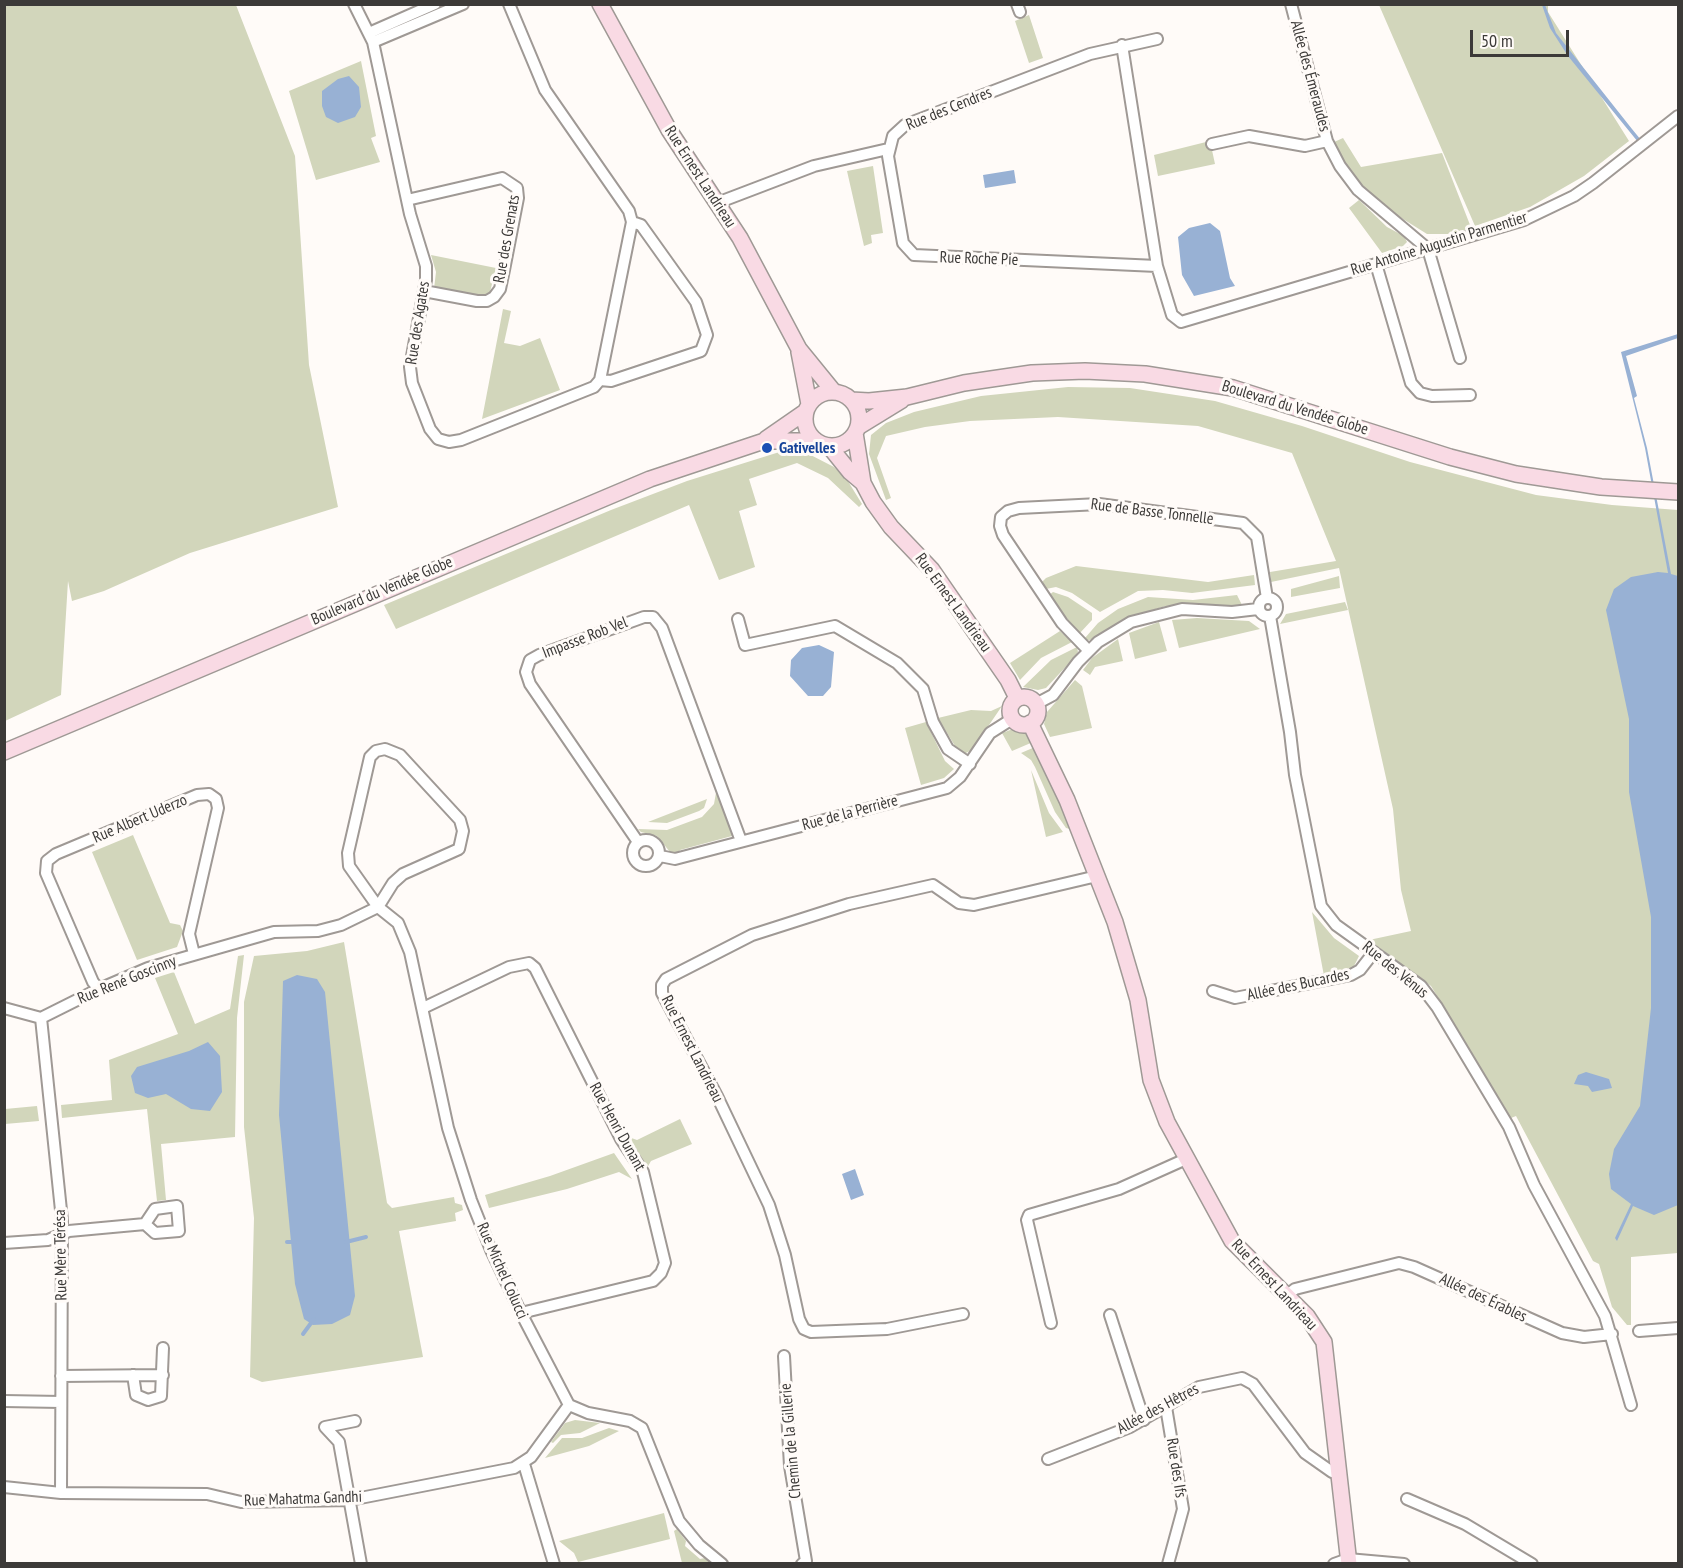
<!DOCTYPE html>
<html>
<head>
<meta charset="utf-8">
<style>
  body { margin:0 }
  #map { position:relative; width:1683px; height:1568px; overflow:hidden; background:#fffbf8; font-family:"PT Sans Narrow",sans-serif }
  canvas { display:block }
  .frame { position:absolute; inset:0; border:6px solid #3c3a38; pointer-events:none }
  .scale { position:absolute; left:1470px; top:30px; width:99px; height:27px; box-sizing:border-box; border:3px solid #3c3a38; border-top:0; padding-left:8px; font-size:18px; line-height:21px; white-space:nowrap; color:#3c3a38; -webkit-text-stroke:4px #fffbf8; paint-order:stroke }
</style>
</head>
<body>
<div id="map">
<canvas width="1683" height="1568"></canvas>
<div class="frame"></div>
<div class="scale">50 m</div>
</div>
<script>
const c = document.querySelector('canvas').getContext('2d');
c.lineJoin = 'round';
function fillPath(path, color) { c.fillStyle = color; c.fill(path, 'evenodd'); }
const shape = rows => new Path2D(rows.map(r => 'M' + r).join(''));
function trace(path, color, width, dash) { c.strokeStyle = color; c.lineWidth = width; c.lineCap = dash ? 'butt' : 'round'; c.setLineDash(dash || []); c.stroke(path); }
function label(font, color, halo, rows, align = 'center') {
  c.font = font + ' "PT Sans Narrow",sans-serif'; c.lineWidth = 6; c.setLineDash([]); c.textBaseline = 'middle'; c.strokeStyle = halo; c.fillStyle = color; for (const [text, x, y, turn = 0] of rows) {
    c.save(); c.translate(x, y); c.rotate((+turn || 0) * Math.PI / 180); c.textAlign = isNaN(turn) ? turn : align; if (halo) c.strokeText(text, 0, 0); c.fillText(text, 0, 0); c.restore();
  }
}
const green = shape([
  [4,5,236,5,295,156,309,365,338,507,190,553,104,591,72,601,68,581,61,695,5,721],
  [1379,5,1548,5,1548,12,1629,141,1584,176,1530,207,1475,226],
  [1029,15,1043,58,1029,63,1015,21],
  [361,61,376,136,371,138,380,162,316,180,289,91],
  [1343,138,1361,167,1442,153,1472,230,1458,234,1427,234,1387,209,1350,175,1332,143],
  [1210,141,1215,164,1158,176,1154,155],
  [873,166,883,233,871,235,872,243,864,246,847,171],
  [1359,200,1387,227,1404,236,1407,242,1403,246,1382,253,1349,208],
  [431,255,496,268,490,292,479,298,434,289,436,272],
  [503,309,511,311,504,343,520,346,540,338,560,390,482,419],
  [1068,387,1130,388,1215,401,1302,426,1410,462,1536,495,1612,505,1678,510,1678,1253,1631,1257,1631,1325,1627,1325,1612,1307,1599,1264,1593,1261,1516,1116,1511,1118,1431,986,1369,940,1411,931,1401,890,1393,809,1339,568,1271,582,1270,572,1336,561,1292,453,1198,426,1058,417,970,421,925,427,886,436,877,458,891,498,886,500,869,454,871,435,886,423,914,412,981,396],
  [789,449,801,450,834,467,846,478,862,504,859,507,828,478,797,463,749,479,757,505,739,511,755,567,719,580,689,505,396,629,384,605,611,510,687,481],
  [1076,566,1208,582,1254,575,1255,585,1192,593,1163,590,1138,591,1100,612,1072,593,1056,587,1046,589,1042,582,1046,578],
  [1339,576,1340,588,1291,597,1291,589],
  [1053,592,1068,597,1092,613,1092,620,1079,634,1049,595],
  [1237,595,1242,605,1166,606,1131,616,1092,639,1087,641,1085,638,1098,623,1118,609,1148,597,1193,600],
  [1345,602,1348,610,1280,624,1286,614],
  [1197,618,1249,621,1260,629,1179,648,1172,620],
  [1159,622,1167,651,1135,659,1129,633],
  [1060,631,1072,642,1041,658,1020,680,1010,663],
  [1118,639,1123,661,1095,667,1090,675,1083,670,1092,658],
  [1077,647,1078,652,1073,659,1046,688,1038,690,1023,687,1051,660],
  [1075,680,1082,686,1092,728,1050,737,1044,724,1047,712],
  [1002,706,972,750,966,753,960,753,955,746,938,718,971,710,991,711],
  [926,722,945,761,954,769,944,778,921,785,905,728],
  [1013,729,1025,732,1033,742,1012,751,1002,733],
  [1035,747,1074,830,1066,828,1055,812,1035,767,1031,760,1021,753],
  [1031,770,1049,813,1063,832,1046,837],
  [717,787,732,836,680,850,678,853,670,852,657,836,641,832,638,829,667,830,702,817,714,804],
  [707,799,704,808,699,811,667,823,648,822],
  [133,835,170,923,180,925,183,931,177,947,137,960,92,852],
  [1312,912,1334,938,1359,956,1352,970,1324,976],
  [344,942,387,1203,392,1208,454,1197,455,1203,462,1205,463,1210,455,1213,456,1221,399,1231,423,1357,262,1382,250,1377,254,1218,244,1127,244,1002,254,956,307,951],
  [244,955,237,1018,235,1137,161,1144,166,1200,157,1201,147,1109,62,1118,61,1105,112,1100,109,1060,178,1034,155,978,174,972,195,1024,230,1009,238,956],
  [37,1106,39,1121,5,1124,5,1109],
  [680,1119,692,1144,651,1161,647,1168,623,1135,637,1140],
  [614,1153,632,1179,619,1172,567,1189,489,1208,485,1195,550,1176],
  [575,1420,600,1423,580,1433,561,1435,553,1443,551,1442,565,1423],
  [609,1428,619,1431,589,1446,545,1458,562,1438,582,1438],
  [664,1513,670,1539,578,1562,574,1553,559,1541],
  [677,1529,686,1541,685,1546,700,1559,705,1558,712,1563,682,1563,674,1531]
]);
const water = shape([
  [1542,5,1545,5,1556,33,1632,129,1641,140,1638,142,1568,56,1550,28],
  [349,76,359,87,361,107,355,117,338,123,326,117,322,106,322,91,338,79],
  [1014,170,1016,183,985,188,983,175],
  [1210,223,1220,231,1230,278,1235,286,1194,296,1182,275,1178,237,1189,228],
  [1678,334,1678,338,1626,356,1637,396,1634,398,1647,448,1671,574,1678,576,1678,1205,1654,1215,1633,1206,1617,1241,1615,1238,1631,1204,1611,1189,1609,1174,1614,1149,1640,1106,1651,1008,1651,917,1629,792,1629,719,1606,610,1614,589,1631,577,1658,572,1668,573,1645,448,1621,352],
  [819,645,834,652,831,687,823,696,808,696,790,676,791,660,802,648],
  [297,975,317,979,325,992,355,1296,350,1315,332,1324,313,1325,304,1319,295,1284,279,1115,283,981],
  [208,1042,220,1056,222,1092,210,1111,191,1109,166,1094,148,1098,135,1093,131,1076,137,1067,189,1051],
  [1586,1072,1609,1079,1612,1088,1592,1092,1588,1086,1574,1084,1578,1075],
  [855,1169,864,1195,851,1200,842,1174]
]);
const stream = shape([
  [287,1242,296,1242],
  [346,1242,366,1237],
  [303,1334,314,1319]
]);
const street = shape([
  [354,4,373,42,410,214,426,266,426,280,410,367,412,383,430,429,438,439,449,442,461,440,594,387,600,380,632,222,629,211,545,90,509,4],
  [1017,4,1020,12],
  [1291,4,1327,141,1340,166,1358,190,1428,249,1460,358],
  [369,33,435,4],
  [1157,39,1090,54,905,125,893,136,888,156,903,243,914,255,1157,266],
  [373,42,463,4],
  [1122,45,1157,266,1172,315,1181,322,1524,220,1574,196,1593,183,1678,116],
  [1212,144,1249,136,1305,146,1327,141],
  [407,200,502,178,517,188,518,198,504,270,500,289,494,297,487,301,477,301,424,291],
  [717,203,814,166,888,149],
  [1376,264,1411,383,1420,393,1432,396,1470,395],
  [600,380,611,381,701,351,707,335,696,302,641,225,632,222],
  '1259 607a9 9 0 1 1 18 0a9 9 0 1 1-18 0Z',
  [1270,616,1290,732,1295,775,1321,906,1336,925,1421,986,1437,1007,1509,1127,1534,1185,1605,1316,1631,1405],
  [738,619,745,645,835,626,897,663,923,689,933,722,948,749,970,764],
  [1089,651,1062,623,1003,535,1000,526,1001,517,1008,511,1019,508,1099,504,1243,523,1257,537,1267,598],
  [1036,704,1053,695,1078,662,1098,642,1131,622,1182,609,1232,612,1258,609],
  '633 853a13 13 0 1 1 26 0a13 13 0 1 1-26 0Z',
  [638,842,530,684,526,672,530,660,539,655,644,617,653,617,662,628,741,841],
  [660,856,675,859,947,788,960,777,990,733,1012,719],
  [378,907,393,883,403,874,459,849,463,831,460,820,400,755,385,749,376,751,370,757,348,853,349,866,378,907,398,923,410,952,448,1128,471,1200,491,1250,521,1313,569,1405,588,1413,630,1421,642,1428,679,1521,699,1545,722,1564],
  [99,989,93,982,46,873,47,861,56,854,197,795,209,794,216,799,218,808,189,934,194,954],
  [1213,991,1235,998,1351,975,1360,970,1374,952],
  [4,1008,41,1018,99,989,148,968,274,932,318,931,341,925,378,907],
  [423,1008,509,967,529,963,535,968,621,1139,643,1172,665,1263,661,1273,653,1281,521,1313],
  [41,1018,62,1220,61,1493],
  [4,1243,48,1240,69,1231,145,1224,155,1233,179,1231,177,1206,155,1209,145,1224],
  [1286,1296,1295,1289,1399,1263,1414,1267,1562,1333,1584,1337,1612,1334],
  [963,1314,887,1329,811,1332,804,1329,799,1319,785,1255,769,1205,717,1096,662,993,662,985,666,979,752,935,849,904,933,885,959,903,974,905,1097,876],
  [1110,1315,1144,1420],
  [1051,1323,1027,1220,1029,1215,1119,1189,1186,1159],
  [1639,1331,1678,1328],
  [784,1356,790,1466,806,1561,802,1564],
  [133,1375,136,1395,148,1400,161,1396,163,1348],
  [61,1376,163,1375],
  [4,1401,61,1402],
  [1166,1407,1183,1509,1168,1564],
  [355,1421,325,1427,339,1442,361,1564],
  [1048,1459,1130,1427,1199,1387,1242,1378,1253,1384,1305,1453,1332,1472,1338,1472],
  [524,1464,554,1564],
  [4,1487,61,1493,207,1494,241,1502,350,1500,514,1468,531,1457,569,1405],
  [1407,1499,1465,1524,1532,1564],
  [1334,1564,1348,1559,1404,1564]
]);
const secondary = shape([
  [600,4,669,130,740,238,799,349,834,392],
  [799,352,809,404],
  '805 419a27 27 0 1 1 54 0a27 27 0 1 1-54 0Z',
  [851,400,869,401,907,397,964,383,1032,373,1085,371,1145,374,1233,388,1450,457,1516,474,1601,487,1678,492],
  [858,427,902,400],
  [855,433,863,483,873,502,891,527,932,570,1008,680,1017,698],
  [766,439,805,412],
  [829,446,850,472,863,483],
  '1010 711a14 14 0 1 1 28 0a14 14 0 1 1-28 0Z',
  [1030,723,1067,800,1115,922,1138,1000,1151,1080,1167,1122,1232,1241,1307,1316,1324,1342,1349,1564],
  [4,752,650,479,764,441,815,441]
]);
const markers = [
  [767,448,6,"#1a4fb4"]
];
const streetNames = [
  ["Allée des Émeraudes",1310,76,75],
  ["Rue des Cendres",949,109,-22],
  ["Rue Ernest Landrieau",700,177,57],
  ["Rue des Grenats",507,239,-80],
  ["Rue Antoine Augustin Parmentier",1439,244,-17],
  ["Rue Roche Pie",979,259,2],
  ["Rue des Agates",418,323,-81],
  ["Boulevard du Vendée Globe",1295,408,17],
  ["Rue de Basse Tonnelle",1152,512,7],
  ["Boulevard du Vendée Globe",382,591,-23],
  ["Rue Ernest Landrieau",953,603,54],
  ["Impasse Rob Vel",585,638,-21],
  ["Rue de la Perrière",850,813,-15],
  ["Rue Albert Uderzo",140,819,-23],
  ["Rue des Vénus",1395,970,39],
  ["Rue René Goscinny",127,980,-22],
  ["Allée des Bucardes",1298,985,-12],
  ["Rue Ernest Landrieau",692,1049,63],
  ["Rue Henri Dunant",617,1127,61],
  ["Rue Mère Térésa",61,1255,-91],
  ["Rue Michel Colucci",502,1271,66],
  ["Rue Ernest Landrieau",1274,1285,47],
  ["Allée des Érables",1483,1298,25],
  ["Allée des Hêtres",1158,1409,-28],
  ["Chemin de la Gillerie",791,1441,-95],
  ["Rue des Ifs",1176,1468,81],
  ["Rue Mahatma Gandhi",303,1499,-2]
];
const transitNames = [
  ["Gativelles",779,448]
];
fillPath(green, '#d2d6bb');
fillPath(water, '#98b1d4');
trace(stream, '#98b1d4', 4);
trace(street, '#9f9995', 14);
trace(secondary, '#9f9995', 18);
trace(street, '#fff', 10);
trace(secondary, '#f9dae4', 15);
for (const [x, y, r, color] of markers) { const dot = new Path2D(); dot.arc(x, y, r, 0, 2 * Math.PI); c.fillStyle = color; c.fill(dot); trace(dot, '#fffbf8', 2); }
label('16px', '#3c3a38', '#fffbf8', streetNames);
label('bold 16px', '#164399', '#fffbf8', transitNames, 'left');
</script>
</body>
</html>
